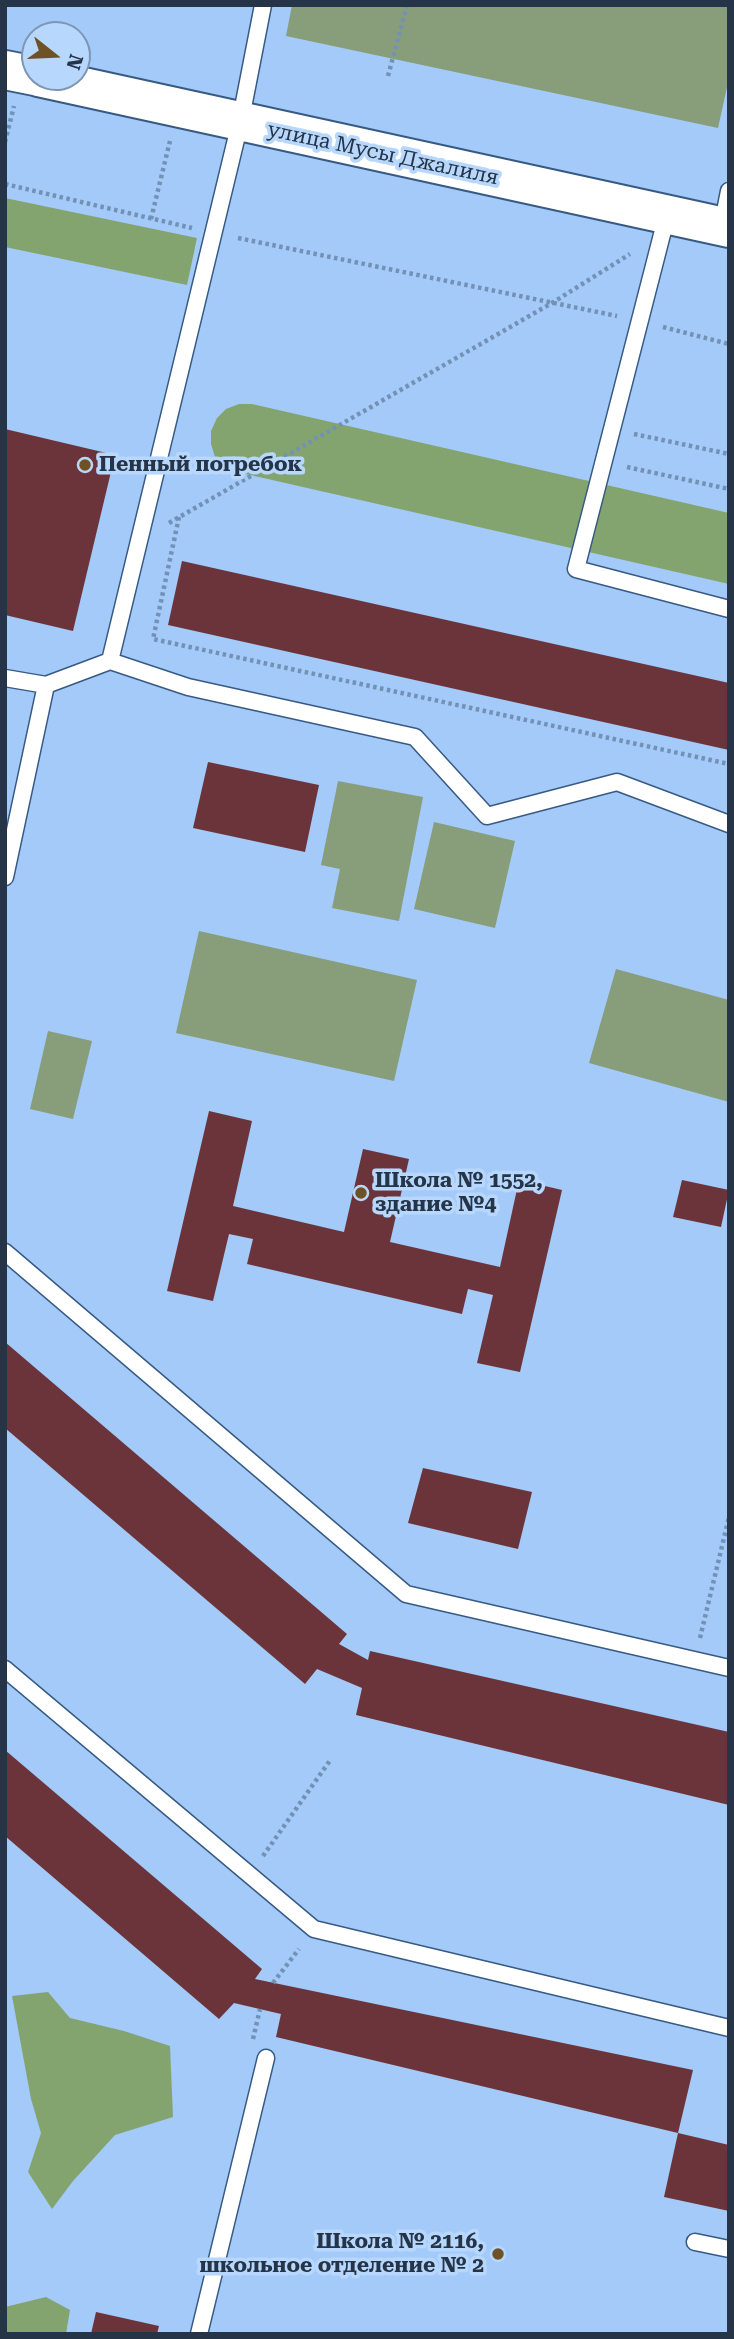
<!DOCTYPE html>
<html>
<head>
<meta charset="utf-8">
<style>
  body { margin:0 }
  #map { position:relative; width:734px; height:2339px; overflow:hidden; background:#a3caf9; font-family:"Roboto Serif",serif }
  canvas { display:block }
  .frame { position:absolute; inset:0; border:7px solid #253447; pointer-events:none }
  .north { position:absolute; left:21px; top:21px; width:70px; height:70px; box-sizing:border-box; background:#b7d7fd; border:2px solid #7d96b4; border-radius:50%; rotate:108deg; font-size:19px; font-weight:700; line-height:28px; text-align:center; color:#253447 }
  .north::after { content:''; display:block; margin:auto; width:24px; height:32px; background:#6f5126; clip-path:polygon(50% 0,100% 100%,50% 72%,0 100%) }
</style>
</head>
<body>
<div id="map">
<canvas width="734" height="2339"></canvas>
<div class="frame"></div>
<div class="north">N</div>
</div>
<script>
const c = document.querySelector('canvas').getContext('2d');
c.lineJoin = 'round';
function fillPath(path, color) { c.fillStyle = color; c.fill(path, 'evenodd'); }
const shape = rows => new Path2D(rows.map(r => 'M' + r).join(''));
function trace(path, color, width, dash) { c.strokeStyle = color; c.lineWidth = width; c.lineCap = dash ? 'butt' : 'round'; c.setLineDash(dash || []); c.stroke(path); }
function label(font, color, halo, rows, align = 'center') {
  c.font = font + ' "Roboto Serif",serif'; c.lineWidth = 7; c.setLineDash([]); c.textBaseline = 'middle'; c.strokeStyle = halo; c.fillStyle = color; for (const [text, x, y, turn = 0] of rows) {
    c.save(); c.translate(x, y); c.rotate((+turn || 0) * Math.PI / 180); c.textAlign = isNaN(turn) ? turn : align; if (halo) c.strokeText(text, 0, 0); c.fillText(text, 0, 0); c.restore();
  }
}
const green = shape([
  [292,5,729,5,729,78,718,128,286,36],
  [338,781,423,797,399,921,332,908,340,869,321,865],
  [434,822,515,841,495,928,414,909],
  [199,931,417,980,394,1081,176,1033],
  [616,969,729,1000,729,1102,589,1063],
  [48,1031,92,1041,73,1119,30,1109]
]);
const forest = shape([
  [5,198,197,238,187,285,5,247],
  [239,404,252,404,729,513,729,584,237,472,225,466,215,457,211,444,211,431,217,418,226,409],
  [48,1992,70,2018,124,2031,170,2046,173,2117,115,2135,73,2181,52,2209,28,2172,41,2133,31,2099,12,1996],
  [46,2297,70,2310,66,2334,5,2334,5,2307]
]);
const building = shape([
  [5,429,115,455,73,631,5,615],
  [182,561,729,683,729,750,168,625],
  [208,762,319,785,305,852,193,828],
  [209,1111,252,1121,233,1206,344,1232,363,1149,409,1159,390,1242,500,1267,519,1180,562,1190,520,1372,477,1363,493,1295,468,1289,462,1314,247,1264,253,1239,229,1234,213,1301,167,1291],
  [682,1180,729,1190,721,1227,673,1217],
  [5,1342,347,1634,339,1644,368,1660,370,1651,729,1732,729,1805,356,1715,362,1688,317,1669,305,1684,5,1428],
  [423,1468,532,1492,518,1549,408,1523],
  [5,1750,262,1969,255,1979,693,2070,678,2133,729,2145,729,2211,664,2197,678,2133,276,2037,281,2014,234,2003,219,2019,5,1836],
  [96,2312,159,2326,157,2334,91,2334]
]);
const path = shape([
  [388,76,407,5],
  [5,142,14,106],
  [5,184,192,228],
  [151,219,170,141],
  [238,238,617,316],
  [663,327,729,344],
  [634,434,729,454],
  [627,467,729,489],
  [179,517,153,639,729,764],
  [169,523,552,303,630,254],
  [700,1638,729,1517],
  [263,1856,331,1759],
  [273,1983,299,1949],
  [253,2039,260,2009]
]);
const service = shape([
  [667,215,576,569,729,609],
  [722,227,729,191],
  [110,661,240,123,263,5],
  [5,678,46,685,5,877],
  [46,685,110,661,188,687,415,737,487,816,617,782,729,824],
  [5,1252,406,1594,729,1668],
  [5,1669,314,1929,729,2028],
  [695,2242,729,2249],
  [199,2334,266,2058]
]);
const secondary = shape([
  [5,70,35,76],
  [38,77,729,228]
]);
const markers = [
  [85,465,7,"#6f5126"],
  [361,1193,7,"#6f5126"],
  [498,2254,7,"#6f5126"]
];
const streetNames = [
  ["улица Мусы Джалиля",383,154,12]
];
const poiNames = [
  ["Пенный погребок",99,465],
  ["Школа № 1552,",375,1181],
  ["здание №4",375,1205],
  ["Школа № 2116,",484,2242,"right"],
  ["школьное отделение № 2",484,2266,"right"]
];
fillPath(green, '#889e7a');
fillPath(forest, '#84a46f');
fillPath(building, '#6b343a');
trace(service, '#375a83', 19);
trace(secondary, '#375a83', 42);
trace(path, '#7391b5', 4.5, [3.5, 3.5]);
trace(service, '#fff', 16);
trace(secondary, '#fff', 38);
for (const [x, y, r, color] of markers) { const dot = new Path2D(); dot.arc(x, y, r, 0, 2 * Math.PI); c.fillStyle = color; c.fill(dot); trace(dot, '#b7d7fd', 2.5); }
label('21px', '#253447', '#b7d7fd', streetNames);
label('bold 21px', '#253447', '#b7d7fd', poiNames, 'left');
</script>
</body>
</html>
